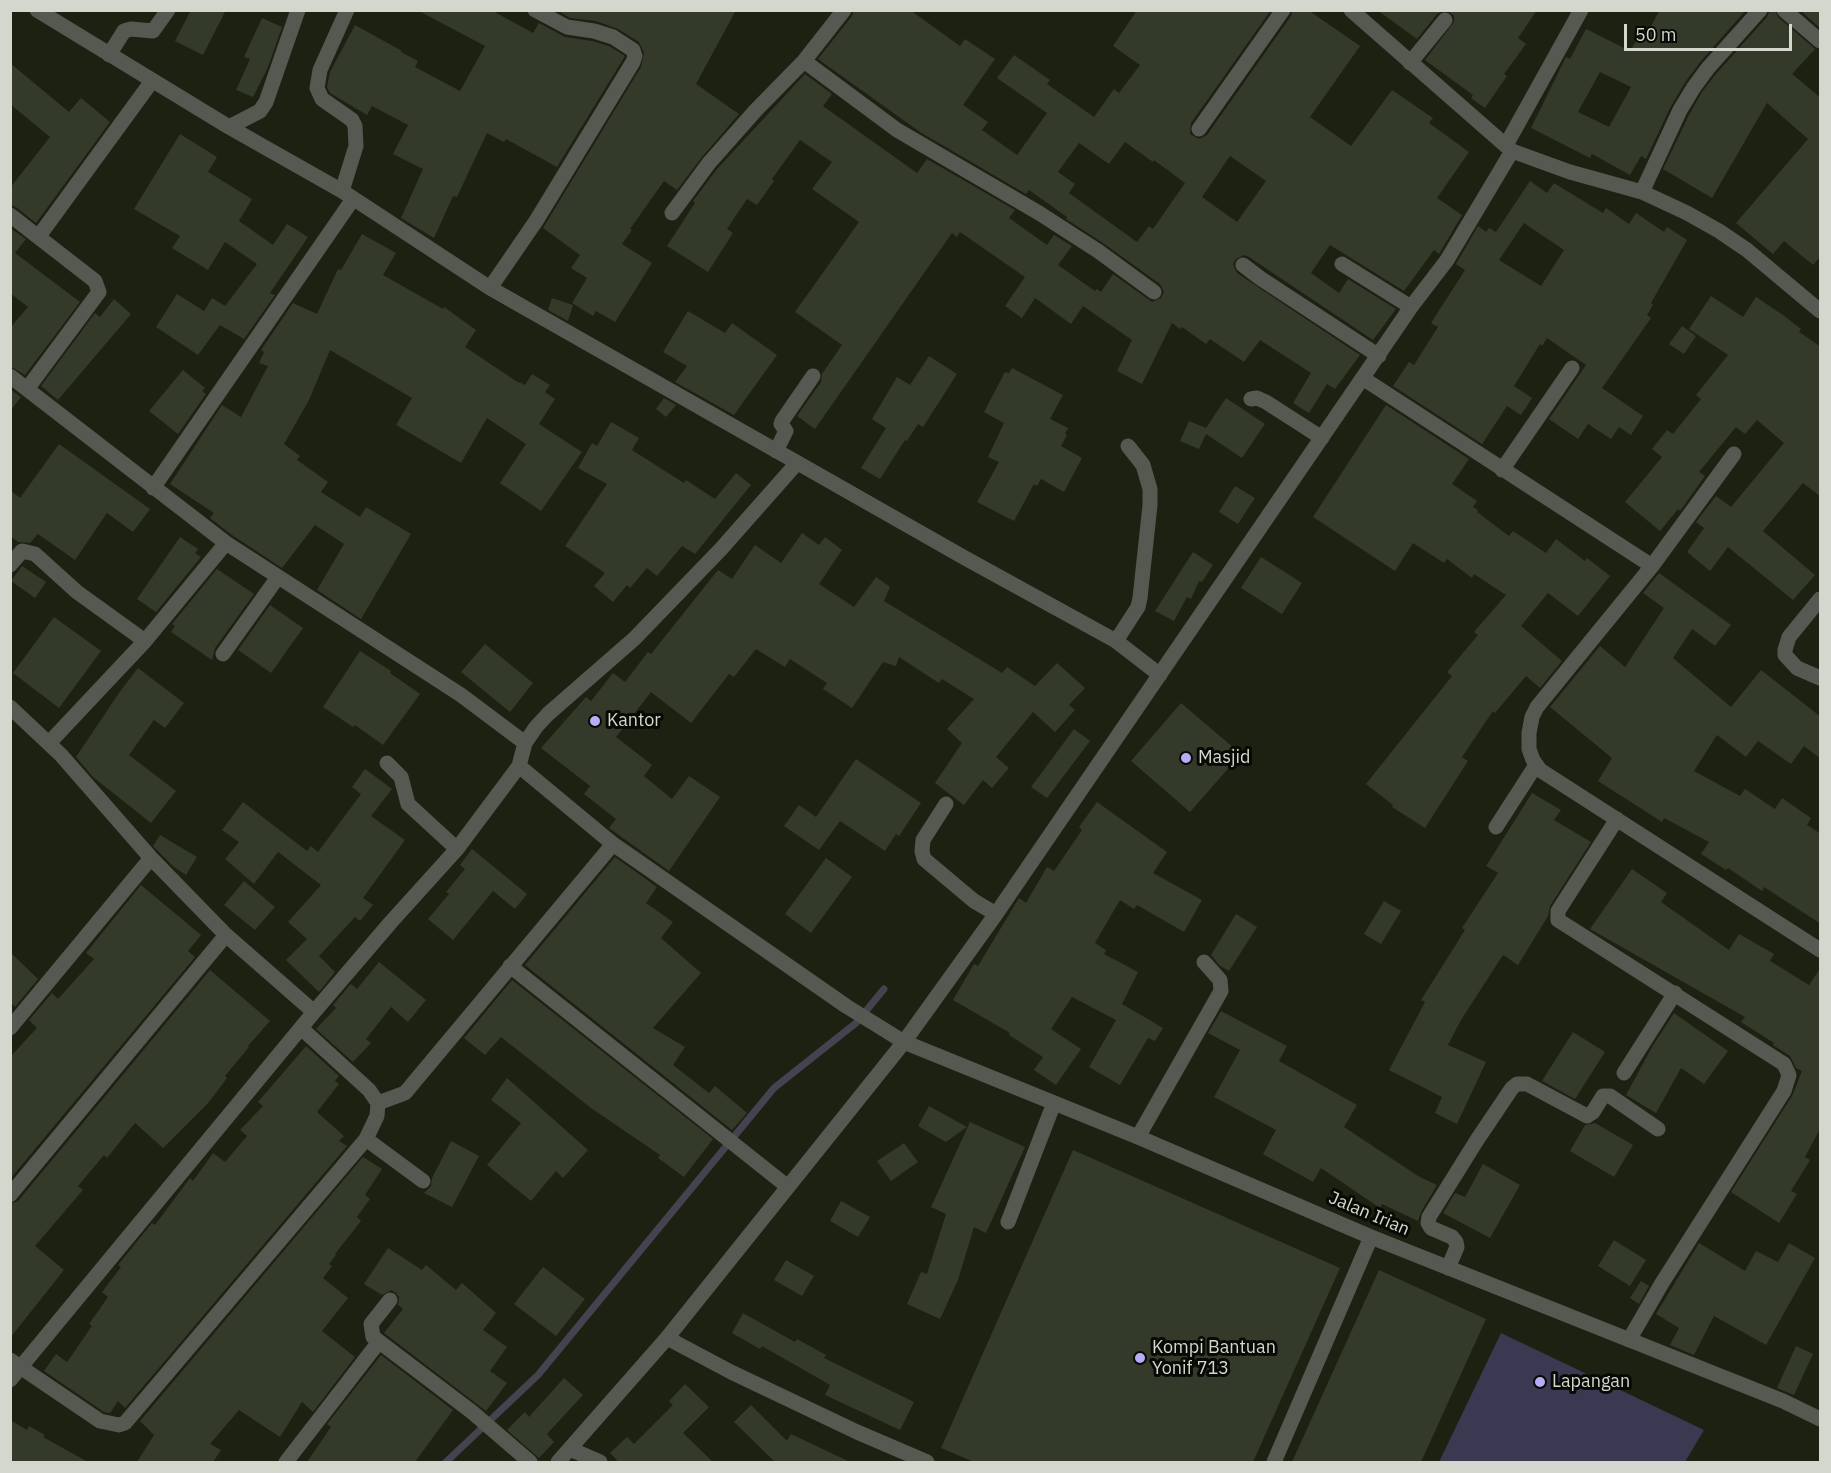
<!DOCTYPE html>
<html>
<head>
<meta charset="utf-8">
<style>
  body { margin:0 }
  #map { position:relative; width:1831px; height:1473px; overflow:hidden; background:#1c2112; font-family:"IBM Plex Sans",sans-serif }
  canvas { display:block }
  .frame { position:absolute; inset:0; border:12px solid #d3d7cd; pointer-events:none }
  .scale { position:absolute; left:1624px; top:24px; width:168px; height:27px; box-sizing:border-box; border:3px solid #d3d7cd; border-top:0; padding-left:8px; font-size:18px; line-height:21px; white-space:nowrap; color:#d3d7cd; -webkit-text-stroke:4px #070a04; paint-order:stroke }
</style>
</head>
<body>
<div id="map">
<canvas width="1831" height="1473"></canvas>
<div class="frame"></div>
<div class="scale">50 m</div>
</div>
<script>
const c = document.querySelector('canvas').getContext('2d');
c.lineJoin = 'round';
function fillPath(path, color) { c.fillStyle = color; c.fill(path, 'evenodd'); }
const shape = rows => new Path2D(rows.map(r => 'M' + r).join(''));
function trace(path, color, width, dash) { c.strokeStyle = color; c.lineWidth = width; c.lineCap = dash ? 'butt' : 'round'; c.setLineDash(dash || []); c.stroke(path); }
function label(font, color, halo, rows, align = 'center') {
  c.font = font + ' "IBM Plex Sans",sans-serif'; c.lineWidth = 6; c.setLineDash([]); c.textBaseline = 'middle'; c.strokeStyle = halo; c.fillStyle = color; for (const [text, x, y, turn = 0] of rows) {
    c.save(); c.translate(x, y); c.rotate((+turn || 0) * Math.PI / 180); c.textAlign = isNaN(turn) ? turn : align; if (halo) c.strokeText(text, 0, 0); c.fillText(text, 0, 0); c.restore();
  }
}
const green = shape([
  [1501,1333,1704,1430,1685,1462,1439,1462]
]);
const stream = shape([
  [446,1462,538,1375,774,1088,856,1023,884,989]
]);
const building = shape([
  [191,10,226,10,203,55,175,41],
  [417,10,491,10,533,33,539,23,565,37,592,41,609,46,625,56,557,167,506,139,504,142,487,133,457,197,453,196,434,238,401,218,423,169,393,154,408,125,372,106,367,115,330,93,327,87,330,72,355,25,402,51,401,52,418,61,415,67,460,91,485,46],
  [557,10,736,10,696,84,739,114,702,157,677,190,664,181,630,229,632,230,622,244,652,263,615,322,596,311,593,316,572,303,587,278,571,268,580,255,543,228,641,67,644,53,639,42,618,29,596,21,570,18],
  [854,10,910,10,960,46,965,39,995,59,963,105,988,122,982,130,1017,155,1047,113,997,78,1014,55,1050,80,1047,84,1094,117,1114,89,1119,93,1140,65,1113,46,1137,10,1271,10,1191,123,1190,134,1199,139,1207,135,1291,16,1293,10,1308,10,1360,46,1310,117,1351,146,1392,90,1433,118,1429,123,1469,152,1437,198,1462,215,1439,254,1434,250,1404,291,1330,245,1311,273,1339,293,1348,279,1396,309,1373,340,1249,257,1244,255,1236,259,1233,264,1237,273,1360,355,1335,389,1327,384,1309,413,1293,403,1311,373,1260,340,1244,362,1210,339,1206,344,1182,327,1180,329,1172,323,1142,384,1117,371,1132,340,1083,306,1071,324,1035,298,1022,318,1005,306,1025,277,960,232,957,237,952,233,815,429,797,416,821,382,822,374,842,345,795,312,859,222,812,189,832,162,800,140,772,179,774,181,757,205,747,199,727,229,733,233,708,272,667,246,695,203,693,201,717,169,805,74,832,94,823,106,917,173,927,159,1015,210,1009,218,1047,245,1054,235,1072,246,1058,265,1095,291,1097,289,1101,292,1113,274,1152,302,1161,298,1164,292,1160,284,1103,243,1066,219,1067,217,1029,190,1026,194,920,132,818,59,852,16],
  [1125,142,1153,162,1154,160,1185,183,1153,229,1149,226,1137,242,1069,193,1075,184,1058,172,1079,143,1109,164],
  [1230,156,1266,181,1237,222,1202,197],
  [1377,10,1445,10,1437,14,1417,39],
  [1447,10,1537,10,1518,38,1526,44,1504,74,1507,76,1485,108,1471,98,1473,95,1425,60,1454,22,1454,16],
  [1660,10,1746,10,1701,61,1686,81,1671,106,1646,159,1641,156,1630,175,1592,154,1590,158,1531,128,1566,57,1570,59,1586,29,1630,51,1644,28,1648,31],
  [1600,72,1631,87,1609,127,1578,112],
  [1770,10,1775,10,1778,17,1815,49,1792,74,1821,98,1821,256,1813,265,1784,241,1773,254,1736,223,1808,139,1767,103,1712,198,1663,169,1689,115,1702,92,1716,74,1767,17],
  [1800,10,1821,10,1821,29],
  [262,18,282,27,268,67,253,97,236,90,250,59,244,57],
  [10,63,69,112,81,98,110,122,36,223,16,207,10,205,10,188,50,137,10,104],
  [180,134,217,157,208,172,252,199,239,221,273,245,287,224,308,237,270,293,275,295,244,339,220,325,198,355,156,327,177,294,204,311,212,298,225,306,257,264,225,242,208,270,172,248,180,236,134,209],
  [1530,181,1547,193,1554,183,1603,213,1606,208,1629,224,1636,213,1664,232,1667,227,1687,240,1651,303,1653,305,1647,315,1651,318,1602,388,1643,416,1631,435,1619,427,1611,439,1588,424,1578,439,1549,419,1586,365,1547,338,1542,346,1540,344,1514,386,1532,398,1521,415,1507,406,1482,444,1393,386,1409,362,1414,365,1438,327,1431,323,1465,270,1456,264,1478,226,1486,232,1489,228,1496,232],
  [1524,223,1564,250,1541,286,1499,260],
  [10,228,26,239,15,253,80,302,25,375,10,366,10,328,28,307,10,293],
  [362,234,396,253,383,275,443,309,444,307,476,330,465,347,519,383,520,382,525,385,532,374,550,385,545,392,555,399,539,424,582,452,541,511,500,483,526,444,487,418,461,463,396,425,412,398,330,350,309,400,284,444,300,456,297,460,328,482,321,492,360,517,366,507,411,534,361,619,317,590,344,544,315,525,282,568,232,535,210,518,214,513,170,484,222,405,241,417,268,366,259,363,264,352,261,350,293,303,317,314,338,269,341,270],
  [1711,296,1743,317,1756,297,1783,315,1801,329,1799,332,1821,347,1821,497,1803,483,1763,531,1815,575,1793,600,1728,547,1710,571,1687,552,1704,528,1696,522,1716,496,1731,507,1784,443,1757,420,1745,434,1736,427,1699,472,1705,476,1680,511,1678,509,1660,531,1625,502,1662,457,1652,449,1667,430,1673,434,1701,399,1696,395,1728,355,1689,329],
  [552,298,573,305,568,321,548,310],
  [114,299,131,314,58,400,41,386,95,313,100,317],
  [688,311,725,333,732,323,777,355,734,415,675,382,687,366,663,352],
  [1682,326,1696,336,1684,354,1669,344],
  [929,356,957,374,923,427,918,424,907,441,905,440,880,479,861,468,886,428,872,419,897,377,910,385],
  [1012,368,1063,395,1050,419,1068,428,1065,434,1067,435,1061,446,1082,458,1064,492,1041,479,1037,486,1034,484,1014,521,977,502,999,462,988,457,1004,423,984,412,1005,372,1009,373],
  [183,370,205,388,202,391,206,394,178,434,149,411],
  [10,389,21,397,10,411],
  [664,398,676,405,666,417,656,409],
  [1226,398,1265,424,1242,458,1206,434,1199,449,1180,441,1189,421,1206,428],
  [1386,405,1469,459,1452,484,1477,501,1473,507,1478,510,1477,512,1509,536,1513,531,1546,553,1556,539,1585,561,1587,558,1610,576,1578,616,1548,593,1521,626,1562,661,1540,688,1526,676,1495,713,1493,711,1462,757,1468,761,1425,828,1392,807,1393,805,1366,784,1452,676,1447,672,1478,635,1474,632,1506,595,1474,574,1472,578,1447,559,1444,563,1413,543,1395,571,1313,517],
  [611,422,639,438,632,450,684,483,686,480,715,499,736,473,751,485,695,554,682,546,657,576,647,568,630,588,627,585,613,602,594,586,605,573,565,546,607,484,578,468,592,443,597,446],
  [59,444,150,509,133,532,107,513,75,560,38,534,30,543,18,542,10,536,10,490,20,498],
  [1235,486,1255,498,1238,524,1219,512],
  [802,533,819,545,825,537,842,550,819,584,854,607,876,577,890,587,884,601,1002,673,1007,667,1035,686,1057,663,1085,688,1069,705,1075,710,1055,732,1033,712,996,757,1009,768,992,788,983,780,964,805,935,783,962,743,947,729,974,699,942,679,939,683,899,657,896,666,883,662,852,708,823,689,827,683,790,659,785,667,756,649,734,677,729,674,691,723,651,692,616,737,652,765,644,776,672,799,689,776,720,797,669,871,609,828,616,819,584,794,590,786,541,748,586,697,591,701,613,673,625,682,648,652,651,654,718,570,732,579,755,545,781,563],
  [180,537,198,549,195,553,201,557,156,612,137,599],
  [1193,552,1213,565,1202,582,1199,581,1191,599,1187,597,1174,621,1155,611],
  [1261,557,1302,583,1282,614,1241,588],
  [22,566,46,582,35,598,11,581],
  [217,569,254,594,215,648,212,660,171,632,175,626,172,624],
  [1659,573,1731,625,1715,646,1692,629,1673,658,1731,707,1761,670,1821,717,1821,759,1804,746,1791,764,1758,741,1746,757,1717,735,1694,771,1740,796,1745,789,1775,809,1782,798,1811,818,1807,825,1821,834,1821,924,1764,887,1762,891,1728,868,1726,870,1701,854,1709,842,1664,818,1662,822,1598,781,1612,758,1550,707,1600,646,1625,667,1664,608,1643,593],
  [270,605,303,628,271,673,238,650],
  [54,617,101,651,59,708,13,673],
  [485,644,533,683,510,712,461,672],
  [360,651,391,671,390,673,420,694,383,745,355,725,353,727,323,707],
  [138,668,184,703,165,728,154,720,129,755,176,791,151,823,93,777,76,757,119,693],
  [1181,703,1241,754,1190,812,1131,761],
  [1074,729,1090,741,1047,798,1031,787],
  [856,759,921,803,899,836,896,834,885,851,840,821,819,850,784,826,799,805,816,817],
  [365,769,392,789,371,816,405,840,363,898,373,905,360,921,355,917,319,956,335,972,319,992,286,960,307,939,288,922,321,885,278,852,254,884,225,859,239,842,222,830,243,802,307,851,311,846,318,852,361,794,352,787],
  [1532,793,1561,810,1554,820,1591,842,1550,906,1548,916,1518,965,1503,955,1461,1020,1448,1045,1486,1062,1457,1124,1435,1113,1442,1097,1389,1070,1425,1002,1421,1000,1465,930,1462,928,1498,873,1486,866],
  [1097,802,1167,852,1153,873,1202,900,1184,932,1137,905,1134,909,1120,900,1095,943,1106,950,1104,954,1138,972,1122,1004,1163,1028,1155,1041,1148,1038,1120,1085,1089,1067,1116,1020,1072,997,1051,1029,1081,1049,1056,1085,1034,1070,1043,1057,1009,1035,1010,1033,953,1000,974,964,978,966,1019,898,1026,903,1047,867,1054,871,1082,830,1079,827],
  [160,835,197,857,186,875,174,867,153,846],
  [472,849,527,894,515,909,493,891,453,940,428,919,449,894,446,892,465,869,460,865],
  [615,857,657,887,646,903,673,922,661,938,701,973,653,1028,685,1047,673,1065,709,1093,715,1086,747,1113,732,1130,525,965],
  [826,858,852,877,811,933,785,914],
  [1632,869,1667,893,1661,902,1729,950,1739,934,1774,954,1770,961,1809,985,1821,967,1821,1127,1805,1157,1810,1160,1791,1191,1797,1194,1779,1223,1731,1192,1792,1096,1802,1071,1796,1068,1790,1056,1773,1045,1774,1043,1741,1022,1745,1017,1590,929],
  [244,881,275,907,255,930,224,905],
  [141,885,201,935,188,951,195,957,10,1179,10,1057,37,1028,29,1020,52,993,58,999,94,959,86,953],
  [1384,901,1401,911,1381,944,1364,934],
  [1236,914,1257,927,1229,971,1219,965,1211,955],
  [10,952,38,979,15,1007,10,1002],
  [379,962,426,1000,408,1022,391,1007,366,1039,371,1043,353,1062,316,1029,336,1008,333,1005,349,986,351,984,357,989],
  [210,970,270,1021,248,1046,249,1047,225,1076,227,1078,209,1102,163,1148,135,1123,107,1158,104,1155,78,1186,83,1190,35,1246,64,1270,10,1338,10,1204,18,1201],
  [512,980,713,1139,684,1177,658,1158,660,1155,591,1108,501,1037,485,1055,464,1038],
  [1221,1011,1287,1046,1279,1061,1357,1105,1344,1127,1418,1176,1437,1185,1421,1212,1418,1221,1382,1204,1380,1208,1321,1168,1313,1182,1263,1154,1276,1130,1214,1097,1240,1050,1208,1033],
  [1674,1013,1728,1051,1704,1084,1681,1068,1656,1113,1626,1095,1652,1047],
  [1573,1032,1605,1052,1575,1099,1542,1081],
  [306,1046,339,1076,335,1081,339,1084,317,1112,344,1136,339,1141,347,1146,125,1408,118,1401,110,1413,104,1412,44,1371,56,1354,67,1362,92,1326,89,1324,108,1297,102,1292,121,1267,118,1265,152,1223,155,1225,190,1178,193,1181,213,1153,225,1162,247,1136,240,1130,263,1106,258,1102],
  [507,1078,588,1150,563,1178,556,1171,531,1201,487,1165,521,1123,491,1100],
  [929,1106,967,1127,946,1142,918,1126],
  [970,1122,1025,1147,986,1233,974,1227,958,1280,940,1319,907,1304,921,1272,927,1274,946,1214,931,1207],
  [1595,1123,1633,1145,1614,1177,1570,1151,1585,1125],
  [451,1141,479,1156,452,1207,424,1193,431,1186,432,1178],
  [904,1143,918,1162,891,1181,877,1161],
  [1073,1150,1340,1268,1253,1462,974,1462,941,1448],
  [363,1157,382,1169,365,1195,370,1199,357,1217,361,1221,335,1254,336,1255,329,1264,332,1266,323,1278,348,1298,322,1331,355,1357,313,1412,302,1402,280,1437,239,1410,210,1444,221,1450,213,1462,137,1462,154,1435,140,1421],
  [1483,1164,1520,1185,1490,1238,1443,1213,1455,1193,1465,1197],
  [841,1201,870,1217,858,1237,830,1221],
  [1614,1240,1646,1260,1630,1286,1598,1266],
  [1699,1243,1745,1271,1756,1251,1778,1262,1789,1243,1815,1258,1766,1345,1714,1316,1694,1355,1670,1345,1679,1328,1656,1314],
  [388,1248,422,1270,426,1265,456,1290,462,1283,496,1313,483,1330,507,1347,490,1371,507,1383,486,1411,384,1333,403,1309,398,1305,399,1297,396,1293,391,1290,382,1295,364,1284],
  [786,1260,814,1276,802,1296,774,1280],
  [543,1267,585,1299,556,1336,514,1304],
  [1379,1270,1486,1319,1421,1462,1292,1462],
  [1641,1281,1649,1286,1639,1304,1630,1298],
  [743,1313,795,1342,797,1339,826,1355,824,1358,914,1402,900,1430,825,1395,830,1385,762,1346,760,1349,732,1333],
  [1796,1346,1813,1354,1794,1395,1777,1388],
  [381,1355,453,1410,415,1462,307,1462,331,1427,327,1424],
  [564,1378,583,1395,547,1434,554,1442,539,1458,507,1430,525,1412,529,1417],
  [685,1384,709,1407,683,1433,713,1462,615,1462,617,1460,610,1453,627,1437,634,1444,673,1405,669,1401],
  [751,1405,787,1441,791,1434,850,1462,775,1462,734,1422],
  [10,1420,27,1430,29,1426,45,1435,43,1437,88,1462,10,1462]
]);
const minor = shape([
  [37,10,229,127,342,191,490,288,965,558,1116,641,1160,675],
  [1351,10,1512,151,1570,172,1642,192,1687,213,1719,231,1747,250,1820,311],
  [1784,10,1820,41],
  [109,55,124,31,131,29,153,31,168,10],
  [804,61,897,130,1039,213,1098,251,1154,292],
  [1410,63,1445,20],
  [229,127,260,111,266,102,298,10],
  [1199,129,1283,10],
  [1506,145,1581,10],
  [342,191,356,146,355,126,352,120,322,99,317,88,320,70,347,10],
  [1642,192,1680,110,1694,87,1708,68,1760,10],
  [672,213,709,163,756,110,804,61,844,10],
  [10,215,95,281,99,292,27,389],
  [39,236,152,81],
  [1342,264,1411,307],
  [1243,265,1260,278,1379,356],
  [490,288,536,221,633,62,635,56,633,50,613,37,594,31,567,27,535,10],
  [10,376,226,543,461,695,525,743],
  [1364,379,1652,566],
  [1251,399,1257,398,1266,402,1322,438],
  [776,451,786,431,781,424,782,421,813,376],
  [1734,454,1652,566,1537,707,1532,717,1529,733,1529,749,1533,760,1540,770,1820,950],
  [1502,470,1572,368],
  [153,488,353,199],
  [10,565,22,551,35,554,77,592,145,641,226,543],
  [1820,599,1789,637,1785,650,1785,655,1797,668,1820,678],
  [1116,641,1138,607,1140,598,1150,505,1150,489,1143,465,1128,446],
  [223,654,278,577],
  [10,707,61,755,151,858,226,935,314,1012],
  [49,743,145,641],
  [387,763,401,777,408,804,457,849],
  [519,766,613,844,846,1006,904,1042,1138,1137,1371,1237,1783,1401,1820,1419],
  [946,804,923,840,922,851,924,859,974,901,996,914],
  [1617,819,1558,911,1558,920,1784,1064,1789,1075,1784,1091,1662,1283,1629,1340],
  [1496,827,1536,765],
  [510,966,788,1187],
  [10,1028,151,858],
  [1624,1073,1675,993],
  [378,1103,405,1093,613,844],
  [1138,1137,1221,991,1220,980,1204,962],
  [366,1139,423,1181],
  [10,1195,226,935],
  [1008,1222,1054,1103],
  [1448,1268,1457,1247,1456,1242,1452,1237,1431,1228,1428,1223,1429,1217,1477,1140,1512,1088,1517,1084,1527,1084,1587,1116,1593,1112,1603,1096,1610,1096,1658,1129],
  [390,1300,371,1324,373,1337,472,1412,530,1462],
  [667,1338,731,1372,857,1432,927,1462],
  [10,1360,100,1421,119,1425,125,1423,366,1139,377,1116,378,1103,369,1090,301,1028],
  [10,1380,314,1012,391,922,457,849,519,766,525,743,536,727,548,714,634,639,721,549,797,463],
  [570,1449,600,1462],
  [286,1462,378,1343],
  [558,1462,667,1338,904,1042,996,914,1411,307,1447,260,1512,151],
  [1274,1462,1371,1237]
]);
const markers = [
  [595,721,6,"#b6acf8"],
  [1186,758,6,"#b6acf8"],
  [1140,1358,6,"#b6acf8"],
  [1540,1382,6,"#b6acf8"]
];
const poiNames = [
  ["Kantor",607,721],
  ["Masjid",1198,758],
  ["Kompi Bantuan",1152,1348],
  ["Yonif 713",1152,1369],
  ["Lapangan",1552,1382]
];
const streetNames = [
  ["Jalan Irian",1369,1214,23]
];
fillPath(green, '#3b3851');
trace(stream, '#464351', 7);
fillPath(building, '#343a2a');
trace(minor, '#565952', 15);
for (const [x, y, r, color] of markers) { const dot = new Path2D(); dot.arc(x, y, r, 0, 2 * Math.PI); c.fillStyle = color; c.fill(dot); trace(dot, '#070a04', 2); }
label('18px', '#d3d7cd', '#070a04', poiNames, 'left');
label('18px', '#d3d7cd', '#070a04', streetNames);
</script>
</body>
</html>
